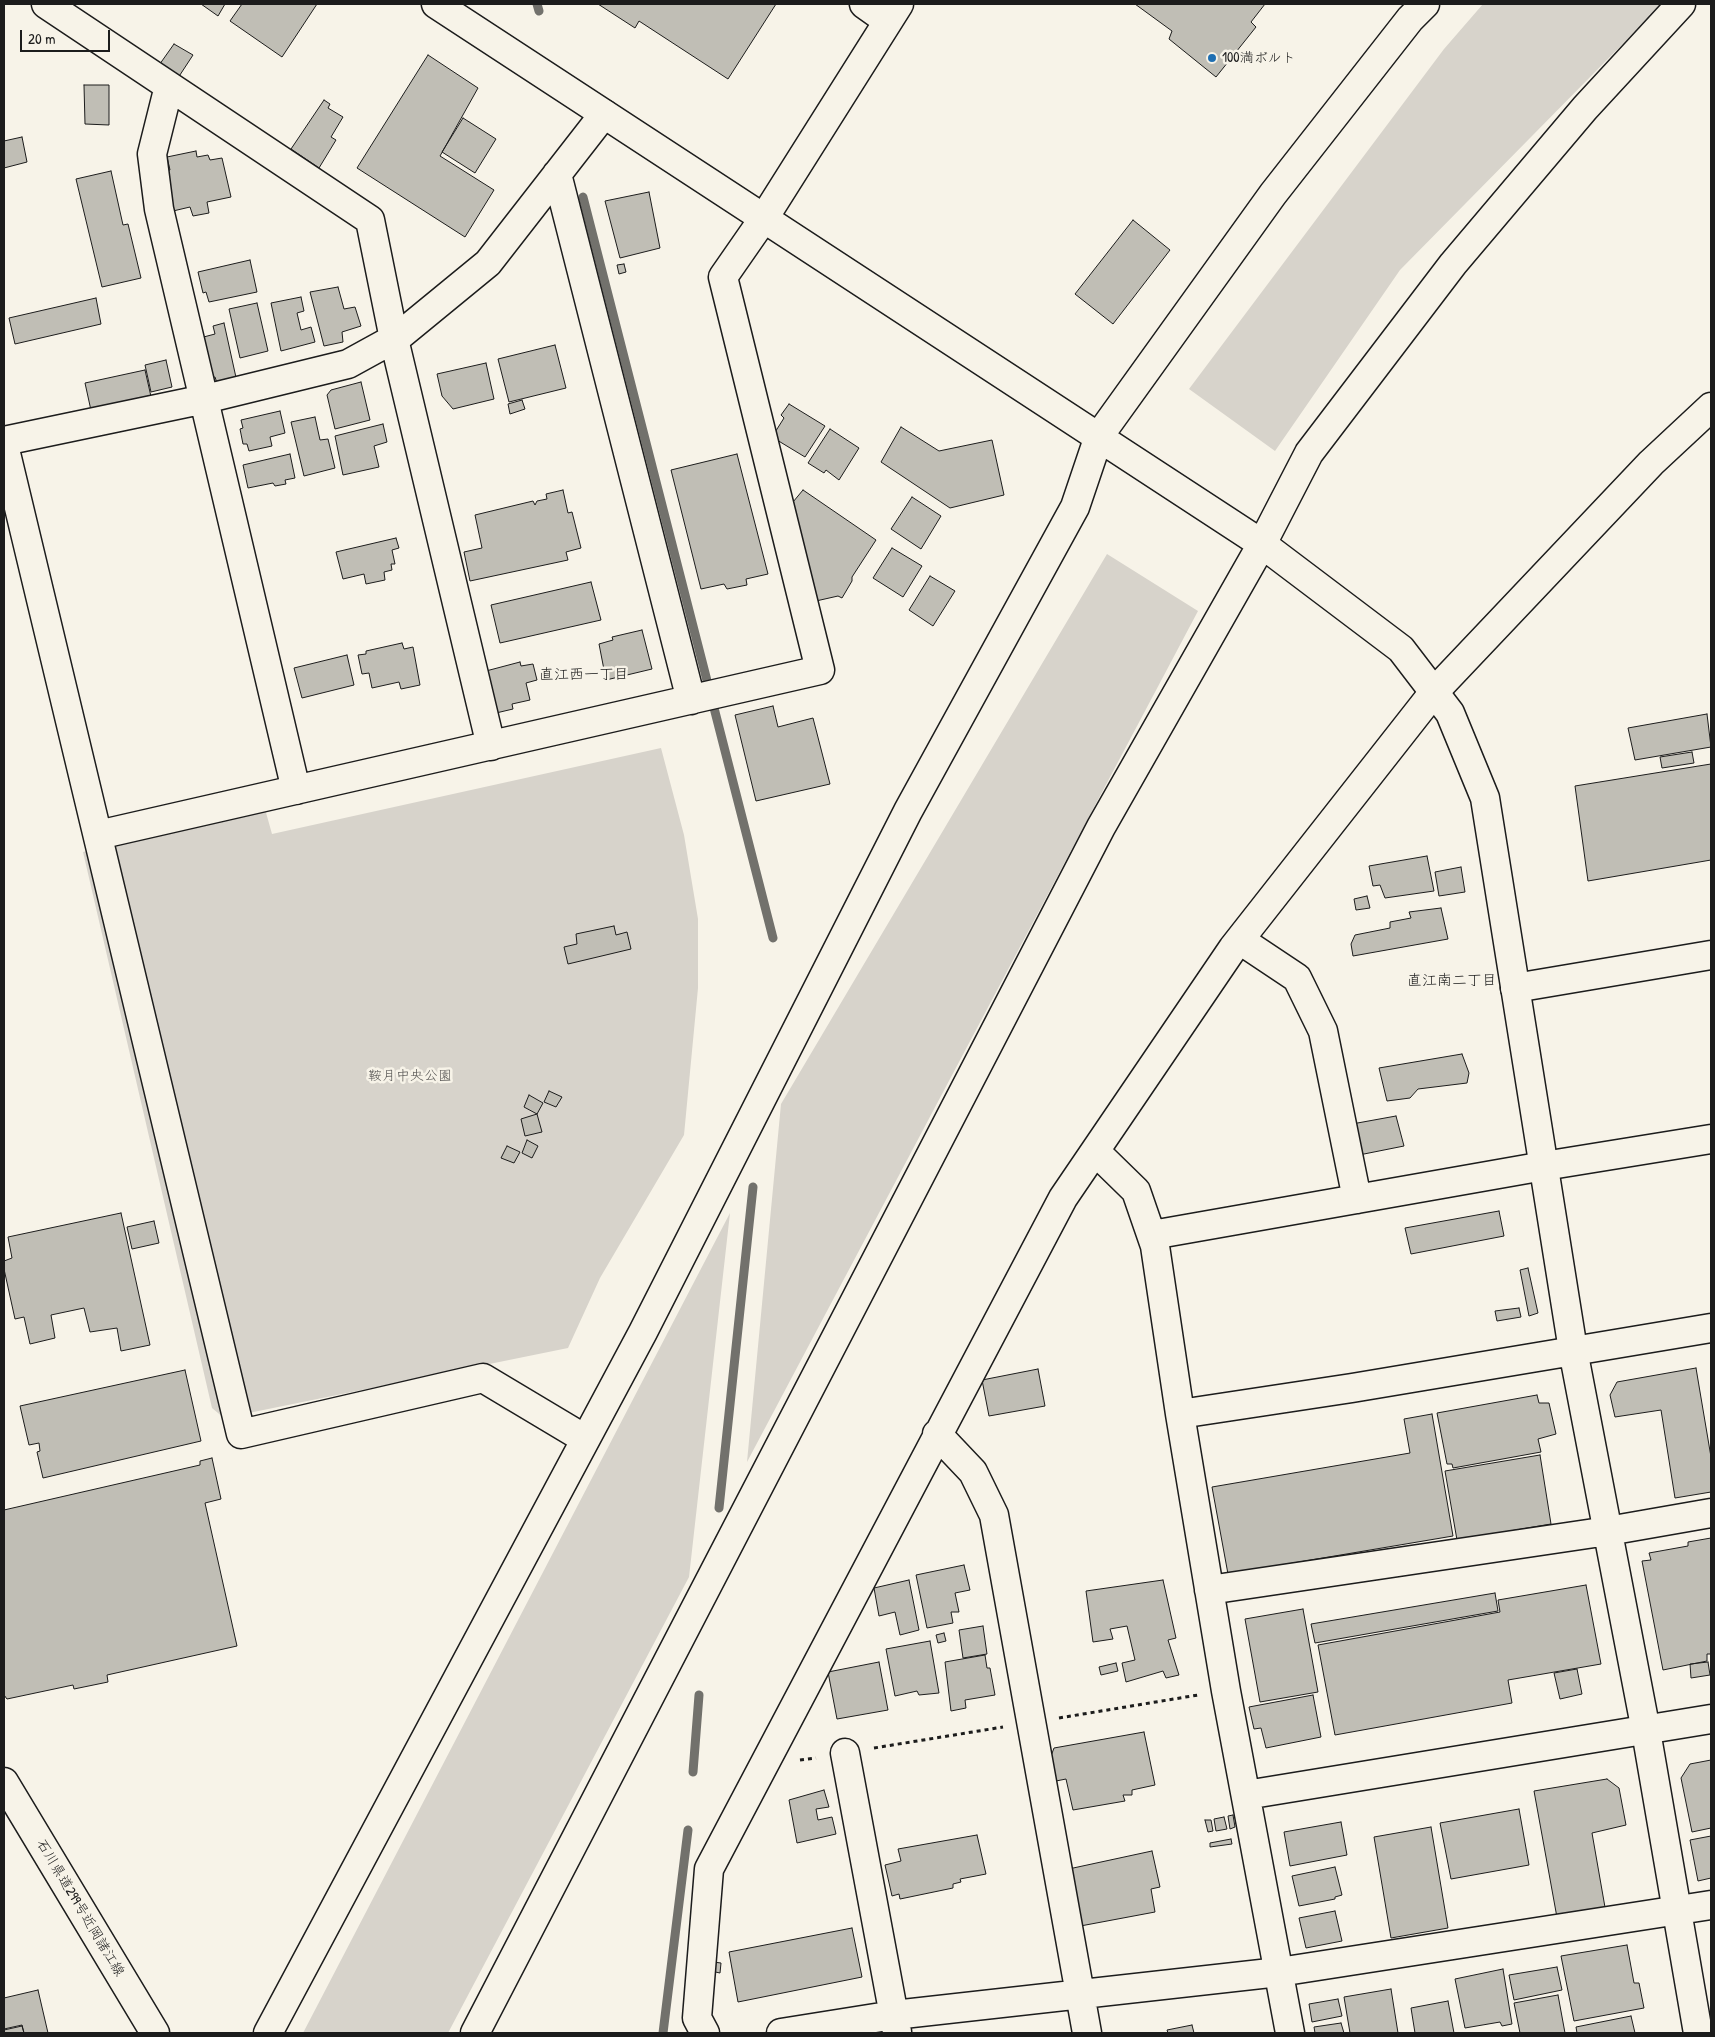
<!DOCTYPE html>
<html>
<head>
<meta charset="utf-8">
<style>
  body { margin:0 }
  #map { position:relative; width:1715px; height:2037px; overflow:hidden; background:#f7f3e8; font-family:"Patrick Hand",sans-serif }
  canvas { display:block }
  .frame { position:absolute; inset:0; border:5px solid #1c1c1c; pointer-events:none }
  .scale { position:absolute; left:20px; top:30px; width:90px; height:22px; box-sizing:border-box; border:2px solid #1c1c1c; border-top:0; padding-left:6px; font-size:15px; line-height:18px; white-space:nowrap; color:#1c1c1c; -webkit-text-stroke:4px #f7f3e8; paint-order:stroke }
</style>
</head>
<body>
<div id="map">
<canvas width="1715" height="2037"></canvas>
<div class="frame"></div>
<div class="scale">20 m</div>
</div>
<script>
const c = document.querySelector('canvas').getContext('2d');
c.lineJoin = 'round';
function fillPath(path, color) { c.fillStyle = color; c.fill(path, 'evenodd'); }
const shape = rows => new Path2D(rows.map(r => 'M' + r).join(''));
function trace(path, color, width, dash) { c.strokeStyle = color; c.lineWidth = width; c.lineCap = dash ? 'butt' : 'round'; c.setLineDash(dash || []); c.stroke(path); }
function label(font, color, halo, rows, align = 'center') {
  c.font = font + ' "Patrick Hand","Klee One",sans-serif'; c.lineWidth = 5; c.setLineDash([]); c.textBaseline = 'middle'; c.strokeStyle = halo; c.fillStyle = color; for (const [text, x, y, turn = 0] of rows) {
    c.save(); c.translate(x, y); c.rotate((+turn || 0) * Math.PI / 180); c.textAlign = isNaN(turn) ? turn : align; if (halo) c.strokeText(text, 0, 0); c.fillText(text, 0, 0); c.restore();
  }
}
const green = shape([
  [1483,4,1662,4,1400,270,1275,451,1189,389,1444,49],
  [1107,554,1198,611,747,1462,781,1104],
  [661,748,684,835,698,919,698,988,684,1135,600,1278,568,1348,224,1418,212,1408,83,852,265,809,272,834],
  [730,1213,689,1577,448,2033,303,2033]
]);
const stream = shape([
  [537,4,539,11],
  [583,197,773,938],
  [719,1508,753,1187],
  [693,1772,699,1695],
  [663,2033,688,1830]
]);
const building = shape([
  [201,4,225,4,218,16,201,4],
  [242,4,317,4,282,57,230,21,242,4],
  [598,4,776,4,728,79,639,21,635,28,598,4],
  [1135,4,1265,4,1251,22,1256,27,1216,77,1169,39,1172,31,1135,4],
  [174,44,193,55,176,81,157,68,174,44],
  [428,55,478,88,440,156,494,190,465,237,357,168,428,55],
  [84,85,109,85,109,125,85,124,84,85],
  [324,100,330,104,328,108,343,117,331,137,336,140,319,168,291,149,324,100],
  [463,118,496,139,475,173,442,152,463,118],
  [22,137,27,162,4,168,4,141,22,137],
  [196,151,197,157,208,155,210,160,222,158,231,197,207,202,209,213,193,216,190,207,173,211,164,171,170,170,167,157,196,151],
  [111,171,123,225,128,224,141,278,102,287,76,179,111,171],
  [649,192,660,248,620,258,605,201,649,192],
  [1133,220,1170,250,1113,324,1075,294,1133,220],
  [250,260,257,292,209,302,206,292,203,293,198,272,250,260],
  [624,264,626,272,619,274,617,265,624,264],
  [338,287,344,309,355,307,361,326,342,332,343,342,324,346,310,292,338,287],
  [301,297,304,311,297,313,301,330,311,327,315,342,281,351,271,303,301,297],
  [96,298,101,324,15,344,9,318,96,298],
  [257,303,268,351,240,358,229,309,257,303],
  [224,323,237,382,218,386,215,377,205,379,196,339,215,334,213,326,224,323],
  [555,345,566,388,509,402,498,359,555,345],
  [166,360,172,387,151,392,145,365,166,360],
  [486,363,494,399,453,409,442,396,437,374,486,363],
  [145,370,152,401,92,415,85,383,145,370],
  [361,382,370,420,335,429,327,395,331,390,361,382],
  [522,400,525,409,510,414,508,404,522,400],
  [789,404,825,426,805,457,772,437,784,418,781,415,789,404],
  [280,411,285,433,270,437,272,446,249,451,247,444,243,444,240,429,243,428,241,420,280,411],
  [315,417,320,440,328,439,335,468,304,476,291,422,315,417],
  [383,424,387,442,374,446,379,467,343,475,335,436,383,424],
  [901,427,939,451,992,440,1004,495,950,508,881,462,901,427],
  [830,429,859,448,839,480,826,470,824,473,808,463,830,429],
  [290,454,295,478,285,480,286,484,275,486,273,483,248,488,243,465,290,454],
  [737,454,768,574,746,579,747,585,727,589,724,584,701,589,671,470,737,454],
  [563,490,568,513,572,512,581,548,566,552,568,560,470,581,464,552,482,548,475,515,533,501,535,505,537,501,547,499,546,494,563,490],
  [803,490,876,540,852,577,852,581,842,598,838,596,816,601,793,502,803,490],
  [912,497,941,516,921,549,891,529,912,497],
  [396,538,399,548,392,550,395,564,391,564,392,570,384,572,385,580,366,584,364,574,343,579,336,552,396,538],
  [892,548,922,566,903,597,873,578,892,548],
  [930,576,955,591,933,626,909,610,930,576],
  [591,582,601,620,500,643,491,605,591,582],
  [642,630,652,669,606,680,599,644,613,640,612,637,642,630],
  [402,643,404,649,413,647,420,685,401,689,399,682,372,688,369,673,362,674,358,655,366,654,366,651,402,643],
  [347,655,354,685,302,698,294,668,347,655],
  [520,662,521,666,533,664,537,680,526,683,530,700,512,704,513,709,496,713,486,671,520,662],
  [773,706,778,727,813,718,830,784,756,801,735,715,773,706],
  [1707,714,1711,747,1635,760,1628,728,1707,714],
  [1692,752,1694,763,1662,768,1660,757,1692,752],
  [1711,764,1711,860,1588,881,1575,786,1711,764],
  [1427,856,1434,891,1385,898,1380,885,1373,886,1369,866,1427,856],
  [1461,867,1465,892,1439,896,1435,872,1461,867],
  [1367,896,1370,908,1356,910,1354,899,1367,896],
  [1441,908,1448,939,1353,956,1351,944,1355,935,1390,928,1390,922,1411,918,1409,912,1441,908],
  [614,926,616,935,627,932,631,949,568,964,564,947,577,944,576,934,614,926],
  [1462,1054,1469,1073,1467,1083,1418,1089,1410,1098,1387,1101,1379,1068,1462,1054],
  [549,1091,562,1097,556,1107,544,1102,549,1091],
  [529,1095,543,1103,537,1114,524,1107,529,1095],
  [537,1114,542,1132,525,1136,521,1119,537,1114],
  [1396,1116,1404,1146,1359,1155,1352,1124,1396,1116],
  [527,1140,538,1146,532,1158,522,1153,527,1140],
  [507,1146,520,1152,514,1163,501,1158,507,1146],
  [1499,1211,1504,1236,1411,1254,1405,1228,1499,1211],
  [121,1213,150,1345,121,1351,117,1328,90,1332,84,1308,51,1315,55,1338,30,1344,24,1317,15,1319,4,1269,4,1261,12,1258,8,1237,121,1213],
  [154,1221,159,1243,132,1249,127,1227,154,1221],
  [1528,1268,1538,1313,1529,1316,1520,1270,1528,1268],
  [1519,1308,1521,1317,1497,1321,1495,1311,1519,1308],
  [1696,1368,1711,1457,1711,1492,1675,1498,1661,1410,1615,1417,1610,1395,1617,1382,1696,1368],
  [1038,1369,1045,1406,989,1416,982,1380,1038,1369],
  [185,1370,201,1441,43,1478,37,1452,40,1451,39,1443,29,1445,20,1406,185,1370],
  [1537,1395,1539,1403,1549,1403,1556,1434,1538,1439,1541,1452,1453,1468,1452,1464,1447,1464,1437,1413,1537,1395],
  [1432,1414,1453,1536,1228,1574,1212,1487,1410,1453,1404,1419,1432,1414],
  [1540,1455,1551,1524,1457,1540,1445,1471,1540,1455],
  [212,1458,221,1499,205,1503,237,1646,107,1675,108,1682,74,1689,73,1685,7,1699,4,1695,4,1510,200,1465,200,1461,212,1458],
  [1711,1538,1711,1654,1707,1654,1707,1661,1663,1670,1642,1561,1651,1560,1649,1553,1688,1546,1688,1542,1711,1538],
  [964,1565,970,1590,955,1593,959,1612,951,1612,953,1623,927,1628,916,1575,964,1565],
  [909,1580,919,1630,900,1635,895,1612,879,1616,874,1588,909,1580],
  [1163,1580,1176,1638,1168,1640,1179,1675,1166,1678,1163,1671,1126,1682,1122,1663,1135,1660,1127,1626,1110,1629,1113,1639,1093,1642,1086,1591,1163,1580],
  [1586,1585,1601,1664,1508,1680,1512,1703,1335,1735,1318,1645,1500,1612,1498,1600,1586,1585],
  [1495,1593,1498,1611,1315,1643,1311,1624,1495,1593],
  [1303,1609,1318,1692,1260,1702,1245,1619,1303,1609],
  [983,1626,987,1654,963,1658,959,1630,983,1626],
  [944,1633,946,1641,938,1643,936,1635,944,1633],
  [930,1641,939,1693,919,1695,917,1691,895,1696,886,1649,930,1641],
  [985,1655,987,1668,990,1668,995,1695,965,1700,966,1708,951,1711,945,1662,985,1655],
  [879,1662,888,1710,837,1719,828,1672,879,1662],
  [1708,1662,1710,1675,1691,1678,1690,1664,1708,1662],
  [1116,1663,1118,1671,1101,1675,1099,1667,1116,1663],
  [1577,1669,1582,1694,1560,1699,1554,1673,1577,1669],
  [1313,1695,1321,1737,1266,1748,1261,1728,1254,1729,1249,1707,1313,1695],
  [1144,1732,1155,1785,1132,1790,1132,1795,1123,1795,1125,1801,1073,1810,1066,1779,1056,1781,1051,1756,1054,1748,1144,1732],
  [1711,1760,1711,1828,1692,1832,1681,1778,1690,1764,1711,1760],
  [1607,1779,1619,1788,1626,1825,1592,1833,1606,1913,1558,1923,1534,1791,1607,1779],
  [824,1790,829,1807,816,1809,818,1820,832,1817,836,1834,797,1843,789,1800,824,1790],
  [1519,1809,1529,1865,1451,1879,1440,1823,1519,1809],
  [1233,1815,1235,1827,1230,1829,1228,1816,1233,1815],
  [1224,1817,1227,1829,1216,1831,1214,1819,1224,1817],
  [1205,1820,1211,1820,1213,1831,1208,1832,1205,1820],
  [1341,1822,1347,1855,1290,1866,1284,1832,1341,1822],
  [1431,1827,1448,1928,1391,1938,1374,1837,1431,1827],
  [977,1835,986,1874,960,1879,961,1882,953,1884,953,1888,900,1899,899,1894,892,1896,885,1865,901,1861,898,1849,977,1835],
  [1711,1836,1711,1878,1698,1881,1690,1840,1711,1836],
  [1231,1839,1232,1844,1210,1847,1210,1843,1231,1839],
  [1152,1851,1160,1887,1151,1889,1155,1912,1075,1927,1064,1870,1152,1851],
  [1335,1867,1342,1895,1335,1897,1335,1899,1299,1906,1292,1876,1335,1867],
  [1335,1911,1342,1941,1306,1948,1299,1918,1335,1911],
  [852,1928,862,1977,738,2002,729,1952,852,1928],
  [1627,1945,1634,1983,1639,1983,1644,2008,1574,2021,1561,1956,1627,1945],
  [713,1962,721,1963,720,1973,711,1971,713,1962],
  [1557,1967,1562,1990,1514,2000,1509,1975,1557,1967],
  [1503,1969,1512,2024,1502,2026,1500,2022,1465,2028,1455,1979,1503,1969],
  [1391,1989,1398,2033,1350,2033,1344,1997,1391,1989],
  [38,1990,48,2033,24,2033,22,2025,4,2029,4,1998,38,1990],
  [1558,1995,1565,2033,1520,2033,1514,2003,1558,1995],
  [1338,1999,1342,2016,1312,2022,1309,2004,1338,1999],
  [1448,2001,1454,2033,1415,2033,1411,2008,1448,2001],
  [1631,2016,1635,2033,1577,2033,1576,2027,1631,2016],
  [1341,2023,1344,2033,1315,2033,1314,2027,1341,2023],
  [1192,2025,1194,2033,1168,2033,1167,2030,1192,2025],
  [22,2026,24,2033,4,2033,4,2030,22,2026]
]);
const path = shape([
  [1059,1718,1198,1695],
  [874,1748,1003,1727],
  [800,1760,816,1758]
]);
const street = shape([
  [46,4,370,220,394,339,491,746],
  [864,4,888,21],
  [169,86,152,154,159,209,296,790],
  [557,174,691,700],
  [4,441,205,399,348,364,399,336,488,263,604,114],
  [4,445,241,1434,483,1378,585,1439],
  [98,835,820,670,723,277,764,218,899,4],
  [1240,940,1297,978,1323,1031,1357,1199],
  [1515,988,1711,955],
  [1095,1151,1136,1191,1155,1246,1180,1414],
  [1152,1235,1544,1166,1711,1139],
  [1573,1350,1646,1731,1698,2033],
  [937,1434,973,1472,994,1515,1087,2033],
  [1209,1590,1608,1531,1711,1513],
  [845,1753,897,2032],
  [1246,1795,1711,1719],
  [705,2033,697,2018,709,1869,1063,1198,1233,948,1434,692,1651,463,1711,407],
  [781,2033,894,2015,1279,1972,1711,1905],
  [1290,2033,1226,1691,1180,1414,1352,1388,1711,1328]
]);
const secondary = shape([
  [436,4,1262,544,1401,649,1450,713,1485,798,1573,1350],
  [4,1782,155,2033],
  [268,2033,643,1332,908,811,1075,507,1099,436,1273,194,1410,19,1425,4],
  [475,2033,1101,827,1262,544,1309,453,1453,264,1585,108,1681,4]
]);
const markers = [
  [1212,58,5,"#1f6fb2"]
];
const poiNames = [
  ["100満ボルト",1222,58]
];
const parkNames = [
  ["鞍月中央公園",410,1076]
];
const streetNames = [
  ["石川県道299号近岡諸江線",80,1908,59]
];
const neighbourhoodNames = [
  ["直江西一丁目",584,675],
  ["直江南二丁目",1452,981]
];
fillPath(green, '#d7d3cb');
trace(stream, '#72716c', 9);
fillPath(building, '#c0beb5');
trace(building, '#1c1c1c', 1);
trace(street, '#1c1c1c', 31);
trace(secondary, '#1c1c1c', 31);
trace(path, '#1c1c1c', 3, [4, 4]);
trace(street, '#f7f3e8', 28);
trace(secondary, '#f7f3e8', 28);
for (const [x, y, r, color] of markers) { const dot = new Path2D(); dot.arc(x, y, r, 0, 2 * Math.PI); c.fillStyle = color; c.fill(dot); trace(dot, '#f7f3e8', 2); }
label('14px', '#1c1c1c', '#f7f3e8', poiNames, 'left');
label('14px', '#545351', '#f7f3e8', parkNames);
label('14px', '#1c1c1c', '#f7f3e8', streetNames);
label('15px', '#1c1c1c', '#f7f3e8', neighbourhoodNames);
</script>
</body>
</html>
